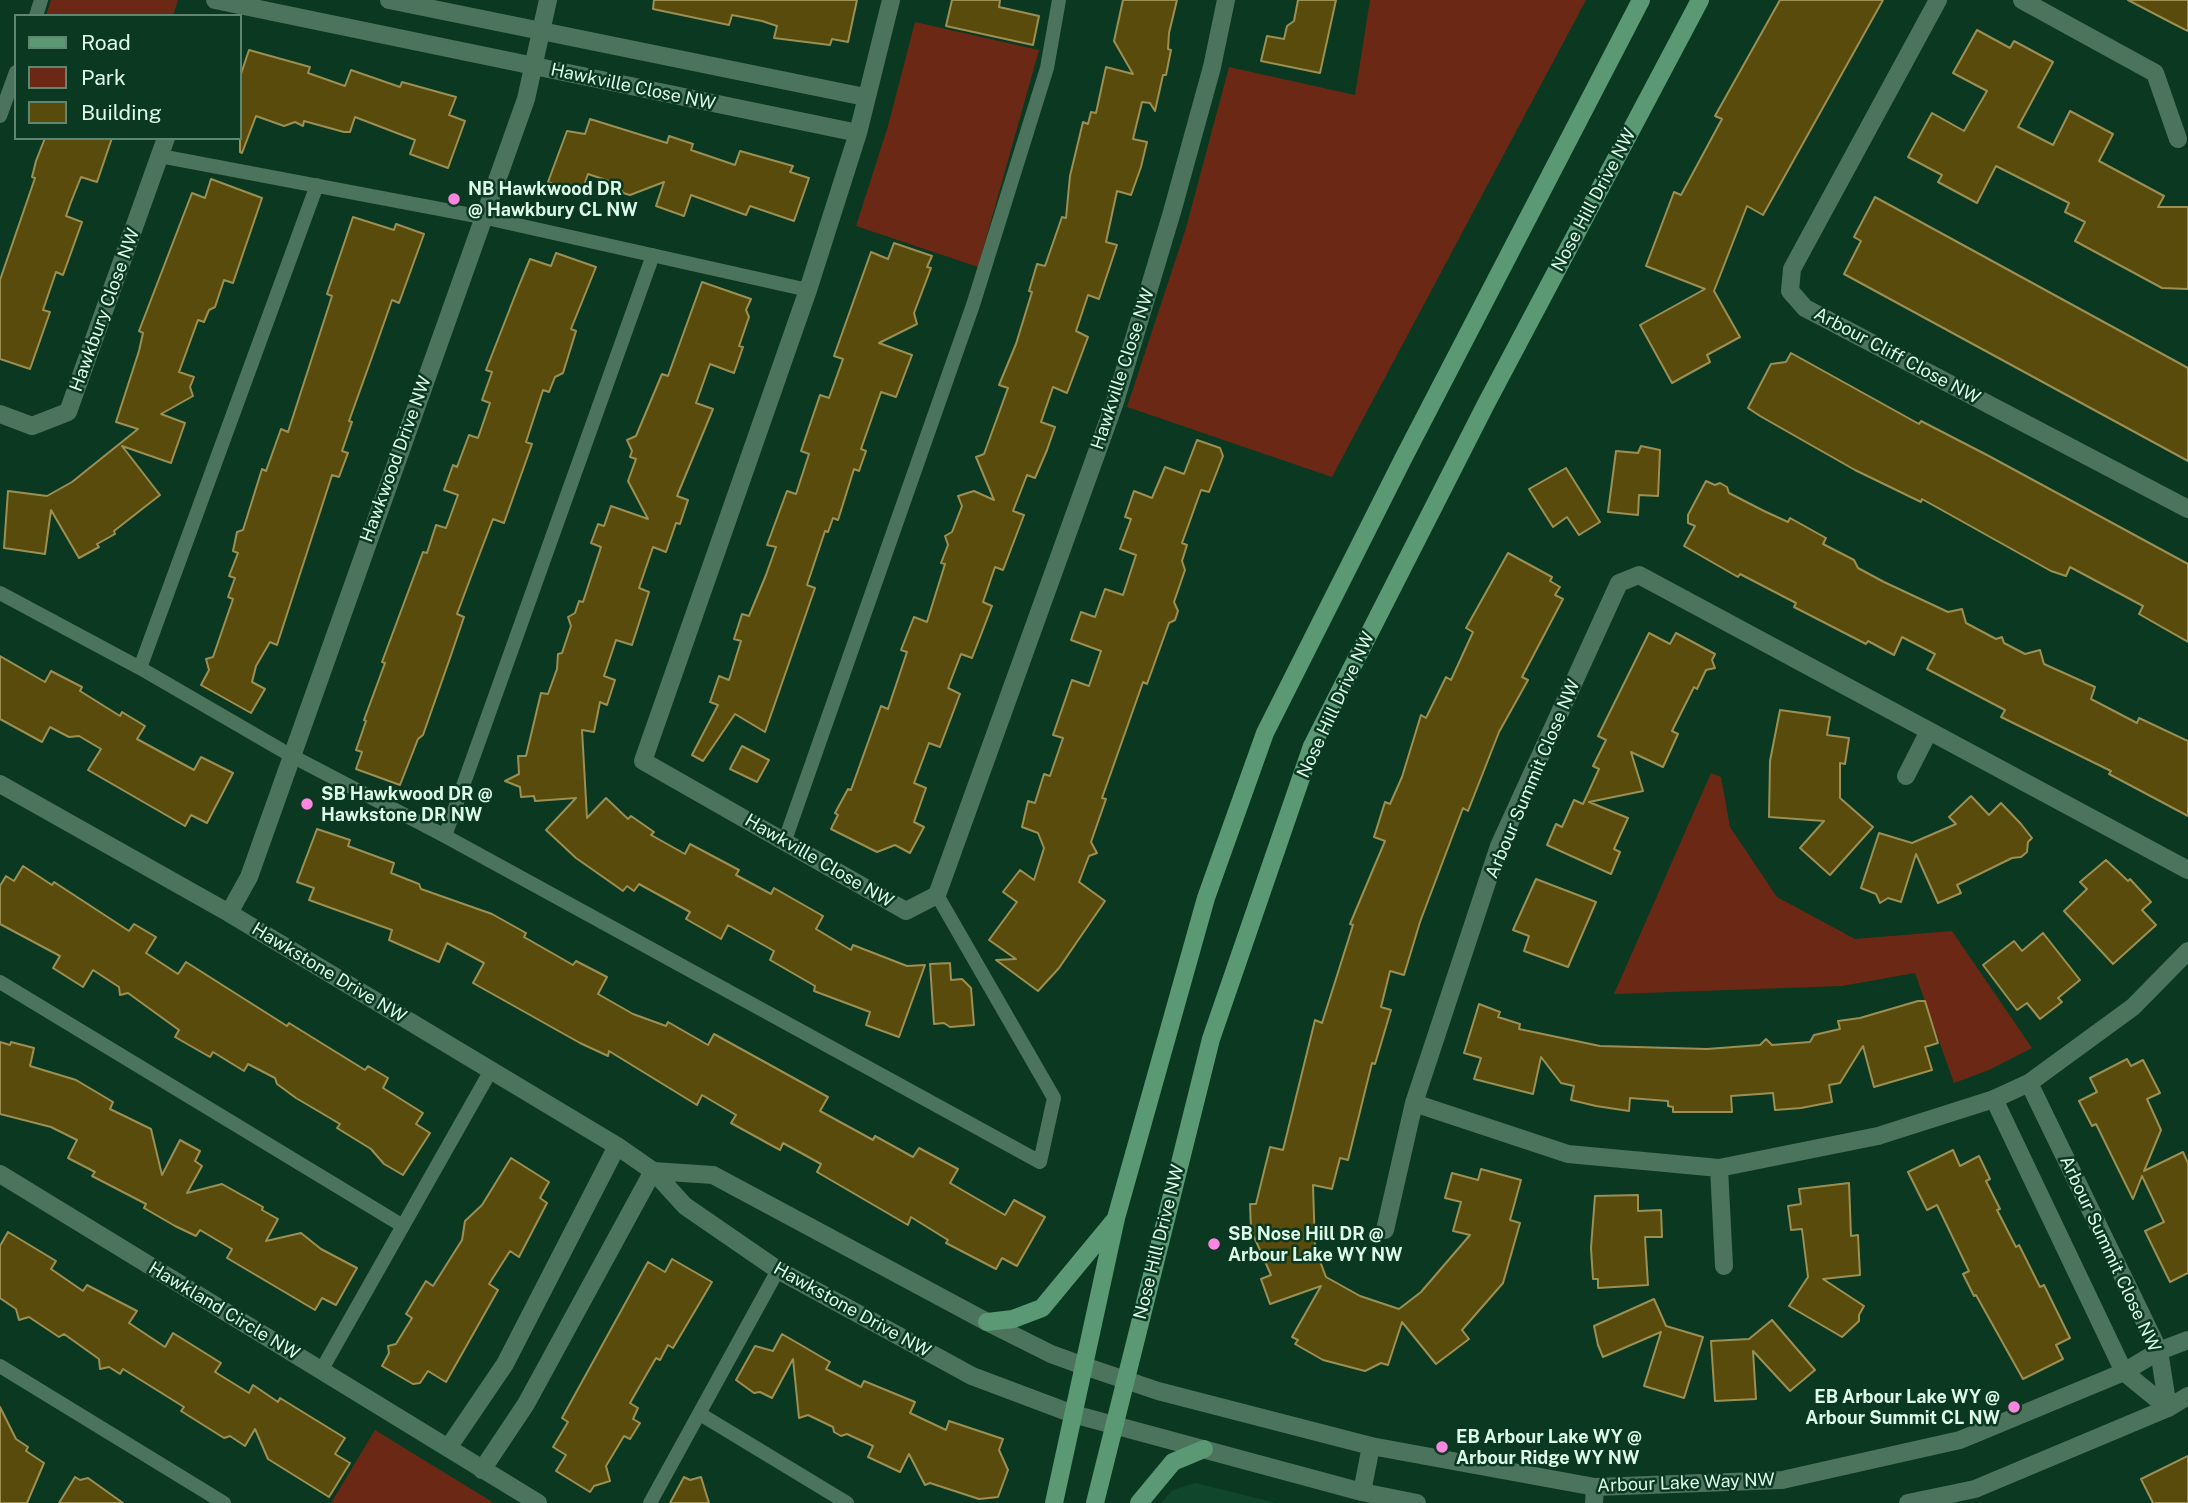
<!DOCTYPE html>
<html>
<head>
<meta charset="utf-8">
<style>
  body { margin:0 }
  #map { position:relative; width:2188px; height:1503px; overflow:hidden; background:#0a3821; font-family:"Public Sans",sans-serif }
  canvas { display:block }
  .legend { position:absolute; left:14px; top:14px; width:228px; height:126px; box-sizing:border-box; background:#0a3821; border:2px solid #5e8670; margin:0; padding:9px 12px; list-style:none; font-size:21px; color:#ddfae7 }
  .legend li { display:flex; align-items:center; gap:14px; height:35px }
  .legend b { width:35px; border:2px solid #5e8670 }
</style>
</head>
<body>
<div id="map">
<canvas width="2188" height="1503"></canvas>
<ul class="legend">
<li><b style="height:9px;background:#5a9974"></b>Road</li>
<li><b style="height:19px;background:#6b2915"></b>Park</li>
<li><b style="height:19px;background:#584b0b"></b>Building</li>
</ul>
</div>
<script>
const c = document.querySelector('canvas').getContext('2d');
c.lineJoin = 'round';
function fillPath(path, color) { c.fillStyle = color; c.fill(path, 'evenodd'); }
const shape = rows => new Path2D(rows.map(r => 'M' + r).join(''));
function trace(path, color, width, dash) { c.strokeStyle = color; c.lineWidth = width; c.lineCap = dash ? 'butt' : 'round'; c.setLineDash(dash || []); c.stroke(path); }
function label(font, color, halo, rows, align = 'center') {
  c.font = font + ' "Public Sans",sans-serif'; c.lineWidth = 5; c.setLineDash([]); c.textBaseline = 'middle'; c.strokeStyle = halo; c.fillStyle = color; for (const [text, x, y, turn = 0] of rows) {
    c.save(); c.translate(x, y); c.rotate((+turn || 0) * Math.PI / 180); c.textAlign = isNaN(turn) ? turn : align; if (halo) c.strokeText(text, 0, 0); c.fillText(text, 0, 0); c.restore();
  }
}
const built = shape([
  [1195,1483,1277,1503,1161,1503,1173,1490]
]);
const green = shape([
  [51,0,178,0,173,16,46,16],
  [1370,0,1586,0,1332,477,1127,407,1186,228,1229,67,1355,95],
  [915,22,1039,50,978,267,856,226,888,126],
  [1711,773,1721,777,1730,827,1777,897,1855,939,1952,931,2032,1048,1989,1070,1954,1083,1915,973,1842,986,1614,994],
  [375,1430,494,1503,331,1503]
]);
const building = shape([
  [654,0,857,0,848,42,832,39,830,45,774,38,777,26,762,21,732,15,729,25,653,9,654,0],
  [952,0,1000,0,999,7,1039,16,1033,45,946,26,952,0],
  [1123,0,1177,0,1169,33,1168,49,1171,50,1166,75,1163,75,1155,111,1150,103,1142,102,1133,139,1147,142,1141,167,1131,195,1117,191,1106,242,1117,245,1099,299,1088,295,1076,331,1088,337,1067,393,1053,387,1041,422,1055,427,1047,450,1035,478,1027,475,1013,511,1024,515,1003,570,995,567,983,602,992,606,972,658,961,654,948,688,960,694,940,747,929,743,914,783,926,788,914,822,924,827,910,853,895,845,877,852,831,829,838,815,835,813,848,789,851,790,881,706,888,709,907,652,901,650,914,617,927,622,945,564,941,563,948,545,945,536,952,532,962,506,958,496,974,491,994,500,976,457,984,454,1008,388,999,385,1016,344,1032,292,1029,291,1037,264,1045,266,1062,217,1066,218,1070,176,1083,122,1088,124,1091,112,1096,113,1106,67,1133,74,1114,41,1123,0],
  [1298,0,1336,0,1320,73,1261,61,1267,36,1284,39,1287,26,1294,21,1298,0],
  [1780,0,1883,0,1763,215,1747,206,1714,291,1740,337,1707,355,1710,362,1672,383,1640,325,1705,289,1646,266,1674,192,1681,195,1722,119,1715,116,1780,0],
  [2128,0,2188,0,2188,31,2172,23,2128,0],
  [1977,30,2010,48,2014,41,2053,62,2018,127,2053,145,2070,111,2113,134,2099,161,2164,196,2158,207,2188,207,2188,289,2162,288,2075,241,2085,222,2065,212,2069,203,1996,166,1977,203,1938,182,1942,175,1908,157,1932,113,1964,131,1987,91,1953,73,1977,30],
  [249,50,310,67,308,73,345,86,351,70,400,87,402,82,456,97,449,115,465,121,448,168,410,154,415,140,355,117,350,132,344,132,304,121,303,126,295,122,284,126,256,116,242,153,240,152,240,77,249,50],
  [590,119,667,143,669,136,693,144,691,150,735,165,740,151,793,166,790,172,809,178,794,221,750,206,746,215,691,195,684,216,656,206,664,182,630,195,623,193,618,184,588,174,581,194,548,182,567,131,585,134,590,119],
  [45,138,112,138,97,182,81,177,71,202,66,216,82,222,63,275,56,272,43,310,50,312,30,369,0,359,0,280,35,178,32,177,36,161,45,138],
  [211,179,262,198,233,283,224,280,215,307,209,310,204,322,198,320,179,372,194,377,190,387,193,396,161,414,185,423,171,463,122,446,160,495,114,531,115,534,97,544,99,547,79,558,51,510,45,554,4,548,8,491,47,496,72,482,138,429,116,422,139,351,143,333,139,331,192,193,205,198,211,179],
  [1875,197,2188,368,2188,461,1844,274,1861,241,1854,237,1875,197],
  [353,217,394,230,396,224,424,234,399,303,392,300,372,357,349,421,352,422,342,451,348,453,339,477,332,475,277,645,270,642,256,666,252,682,265,689,251,713,201,685,209,670,206,659,213,657,233,599,228,597,235,578,229,576,238,553,233,551,237,532,243,530,262,469,266,471,281,429,288,432,332,296,327,294,353,217],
  [894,243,932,256,927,267,931,268,914,313,917,324,879,343,912,355,896,397,881,392,861,449,866,451,859,471,854,469,838,520,833,518,828,532,825,531,807,585,815,588,765,732,735,714,703,761,692,755,718,705,710,702,719,676,729,680,741,641,734,639,742,614,749,616,766,575,776,547,767,545,787,491,796,494,809,454,801,451,820,395,829,398,843,359,834,356,871,252,888,259,894,243],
  [556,253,596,267,571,329,576,331,563,373,555,377,549,392,543,390,526,442,532,444,504,523,493,519,475,566,457,614,464,617,450,658,423,735,418,739,400,785,356,769,362,752,356,750,366,721,364,720,385,663,382,662,423,552,427,553,436,525,446,528,458,495,444,490,453,465,457,467,469,435,478,438,490,403,482,400,492,372,486,370,518,288,530,259,551,266,556,253],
  [702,282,751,299,746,310,749,317,739,346,743,347,734,373,710,364,696,403,713,409,677,496,688,500,680,524,676,523,666,552,653,547,639,588,649,592,632,645,616,640,604,676,615,680,607,705,600,702,594,732,582,730,587,818,606,798,628,819,631,816,654,832,651,835,685,854,690,844,739,870,736,875,771,894,774,888,823,916,816,929,851,950,853,945,907,966,925,965,899,1037,866,1025,870,1012,814,991,815,986,770,960,774,951,728,925,721,939,686,919,690,912,639,884,634,891,627,886,623,891,576,858,546,830,576,798,535,801,534,796,521,797,520,787,505,781,519,774,518,756,526,756,541,693,548,694,557,669,558,654,562,653,571,626,568,617,575,613,579,601,583,602,601,547,591,543,598,524,604,526,611,506,648,519,628,481,636,459,630,457,632,451,627,440,636,436,662,374,668,376,702,282],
  [1791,353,1919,424,1921,421,1987,455,2188,564,2188,642,2139,614,2143,606,2070,567,2066,576,2051,571,1922,499,1921,502,1855,470,1760,416,1748,408,1771,364,1786,362,1791,353],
  [1197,440,1220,448,1223,456,1209,492,1201,490,1182,543,1187,545,1182,561,1185,570,1174,602,1178,611,1175,620,1169,623,1147,684,1143,682,1102,798,1106,799,1091,842,1097,853,1089,856,1079,882,1105,901,1059,968,1038,991,996,960,1016,959,989,940,1017,902,1003,892,1020,870,1034,880,1044,848,1038,833,1022,827,1028,801,1035,803,1044,774,1050,776,1063,738,1053,735,1072,680,1089,686,1101,651,1071,640,1081,612,1095,617,1105,589,1123,595,1136,555,1120,549,1131,519,1125,517,1134,491,1152,498,1165,467,1184,474,1197,440],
  [1641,446,1660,450,1658,496,1639,495,1638,515,1608,512,1616,451,1638,453,1641,446],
  [1566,468,1600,522,1579,535,1567,517,1553,527,1529,489,1566,468],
  [1706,481,1715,485,1720,483,1727,487,1729,493,1764,511,1788,522,1790,518,1826,538,1823,544,1854,560,1858,568,1884,582,1948,612,1962,609,1966,623,1996,639,2002,637,2004,643,2025,654,2040,650,2044,664,2095,687,2091,699,2137,723,2139,718,2188,741,2188,816,2109,774,2111,771,2001,717,2005,710,1927,669,1935,654,1902,637,1894,655,1868,641,1866,644,1794,607,1796,603,1740,574,1738,577,1684,546,1695,526,1688,523,1688,515,1706,481],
  [1508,553,1552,577,1550,581,1560,587,1555,595,1563,599,1522,677,1528,680,1499,732,1468,811,1463,808,1420,922,1404,975,1390,971,1381,1007,1391,1010,1375,1064,1372,1063,1348,1160,1340,1158,1332,1189,1313,1185,1315,1248,1326,1277,1360,1296,1399,1309,1421,1292,1470,1235,1453,1231,1461,1202,1445,1198,1452,1173,1478,1180,1481,1169,1521,1180,1510,1220,1520,1223,1503,1283,1462,1330,1469,1339,1436,1364,1402,1322,1388,1365,1381,1363,1365,1371,1323,1360,1295,1344,1298,1340,1292,1337,1321,1286,1270,1304,1261,1279,1271,1275,1251,1230,1250,1204,1256,1204,1270,1147,1283,1150,1315,1020,1322,1023,1353,925,1350,924,1385,841,1374,837,1385,802,1390,804,1402,777,1421,715,1426,718,1446,677,1451,680,1473,632,1466,628,1508,553],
  [1649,633,1670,644,1676,633,1715,654,1712,660,1715,668,1706,670,1697,689,1694,687,1672,731,1678,734,1663,767,1631,752,1643,791,1589,802,1628,818,1614,849,1620,852,1611,874,1547,845,1556,824,1562,827,1574,800,1583,804,1599,769,1593,766,1606,740,1598,736,1649,633],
  [0,656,45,682,51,671,82,687,80,691,120,716,122,712,145,726,137,739,194,770,201,757,233,773,207,823,191,815,185,826,88,770,101,749,79,736,69,737,50,727,42,742,0,719,0,656],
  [1780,710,1830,717,1827,735,1849,738,1845,764,1840,763,1840,798,1873,827,1830,875,1800,848,1824,821,1769,817,1770,761,1780,710],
  [742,746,769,760,757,782,730,769,742,746],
  [1971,796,1989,815,2001,803,2021,824,2032,838,2028,842,2027,852,2021,857,2012,858,1957,885,1961,893,1938,903,1916,854,1901,902,1888,898,1880,903,1876,894,1861,888,1879,833,1912,843,1956,824,1949,817,1971,796],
  [317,829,350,840,348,846,394,863,391,873,419,884,421,889,492,914,526,933,524,937,573,965,576,961,607,977,598,994,633,1014,666,1026,668,1022,708,1045,714,1034,828,1097,820,1111,873,1140,875,1136,913,1157,919,1148,958,1169,950,1183,1005,1215,1014,1200,1045,1217,1017,1266,1002,1258,996,1269,946,1243,948,1240,911,1217,908,1225,817,1172,821,1164,783,1143,780,1150,731,1123,736,1115,702,1095,697,1105,609,1051,608,1056,580,1043,473,983,484,963,447,943,439,962,389,940,392,930,309,900,314,888,297,882,317,829],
  [2106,860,2128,881,2130,879,2151,902,2142,910,2156,925,2113,964,2064,911,2087,889,2080,882,2106,860],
  [23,866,52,885,54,882,129,931,134,924,156,937,146,953,178,974,186,962,287,1026,289,1023,365,1070,368,1066,388,1078,383,1088,423,1113,416,1124,430,1133,403,1175,384,1164,371,1149,337,1128,340,1124,296,1098,277,1084,275,1078,248,1064,244,1071,213,1052,210,1057,175,1037,179,1030,128,993,120,995,119,987,93,970,83,987,53,968,60,956,0,924,0,886,6,876,14,881,23,866],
  [1536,879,1596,902,1568,967,1524,951,1529,936,1513,930,1536,879],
  [2043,933,2080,980,2058,998,2062,1002,2040,1019,2027,1003,2017,1010,1983,965,2014,941,2022,951,2043,933],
  [950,963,951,980,962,979,971,988,974,1025,950,1027,944,1023,934,1024,930,964,950,963],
  [1918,1001,1925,1001,1938,1043,1925,1047,1932,1070,1874,1087,1863,1046,1840,1083,1829,1085,1832,1102,1801,1108,1775,1110,1773,1093,1731,1096,1732,1112,1673,1112,1673,1107,1668,1106,1668,1101,1630,1098,1629,1111,1596,1106,1571,1100,1574,1086,1561,1083,1541,1057,1533,1094,1474,1079,1481,1058,1464,1053,1479,1004,1500,1012,1498,1017,1520,1024,1519,1029,1600,1046,1707,1049,1760,1045,1766,1039,1772,1045,1810,1042,1814,1035,1840,1029,1838,1021,1860,1018,1918,1001],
  [0,1042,10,1045,11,1042,34,1048,30,1066,76,1080,113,1102,110,1109,151,1129,162,1175,180,1140,200,1151,195,1161,202,1166,187,1193,222,1184,263,1207,262,1210,278,1219,266,1241,301,1233,321,1249,357,1268,336,1305,322,1298,315,1310,227,1258,232,1249,200,1230,196,1236,175,1226,144,1208,146,1204,92,1176,95,1172,68,1158,77,1140,51,1127,0,1114,0,1042],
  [2127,1059,2131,1066,2143,1060,2160,1093,2147,1099,2161,1130,2144,1171,2183,1152,2188,1163,2188,1273,2170,1282,2145,1231,2164,1222,2142,1176,2133,1199,2096,1124,2092,1126,2079,1101,2097,1092,2090,1078,2127,1059],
  [1953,1150,1960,1166,1979,1156,1990,1179,1986,1181,2000,1209,1997,1210,2016,1247,2019,1245,2040,1287,2044,1285,2070,1338,2056,1345,2063,1359,2023,1379,1976,1295,1974,1296,1963,1274,1969,1271,1937,1205,1927,1210,1908,1172,1953,1150],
  [511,1158,549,1182,540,1198,547,1203,519,1257,510,1251,489,1284,498,1290,446,1382,428,1371,420,1383,413,1384,382,1366,389,1353,388,1346,396,1344,412,1318,406,1314,426,1281,433,1286,462,1240,465,1221,482,1205,511,1158],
  [1849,1183,1851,1236,1858,1235,1860,1275,1823,1279,1864,1306,1859,1315,1859,1321,1842,1337,1789,1306,1808,1277,1802,1229,1791,1230,1788,1206,1801,1204,1799,1189,1849,1183],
  [1638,1195,1638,1211,1661,1210,1662,1237,1645,1237,1648,1285,1598,1288,1598,1279,1593,1279,1591,1248,1595,1196,1638,1195],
  [8,1232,56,1261,51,1269,83,1291,87,1285,137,1311,129,1323,165,1347,173,1333,221,1363,215,1372,249,1393,253,1385,278,1402,280,1398,345,1438,335,1454,350,1463,329,1497,268,1459,255,1429,245,1446,230,1436,224,1438,181,1411,184,1407,123,1369,120,1374,109,1367,100,1369,99,1359,64,1334,59,1337,29,1317,19,1320,16,1309,0,1298,0,1246,8,1232],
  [672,1259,712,1282,673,1348,668,1345,660,1360,656,1358,630,1403,638,1408,633,1419,640,1423,630,1439,624,1436,606,1466,610,1481,594,1486,590,1492,556,1471,566,1455,553,1447,568,1422,562,1418,648,1262,665,1272,672,1259],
  [1654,1299,1666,1326,1703,1337,1684,1398,1644,1386,1661,1332,1603,1357,1598,1345,1594,1326,1654,1299],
  [1772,1320,1815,1370,1790,1391,1753,1351,1756,1399,1715,1401,1711,1341,1749,1339,1772,1320],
  [782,1334,830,1362,826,1369,861,1387,864,1381,915,1402,910,1413,946,1430,949,1421,1003,1439,999,1450,1008,1470,998,1497,979,1499,930,1483,925,1485,909,1454,900,1472,868,1457,873,1446,847,1434,841,1436,834,1432,833,1427,808,1415,799,1418,793,1359,772,1398,760,1392,754,1393,736,1380,755,1346,773,1351,782,1334],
  [0,1407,16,1439,28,1447,26,1451,44,1463,27,1503,0,1503,0,1407],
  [2188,1456,2188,1503,2153,1503,2141,1479,2188,1456],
  [75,1477,80,1480,88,1478,123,1503,59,1503,75,1477],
  [684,1477,690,1480,701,1477,709,1503,670,1503,684,1477]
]);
const service = shape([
  [36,16,41,0],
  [0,116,16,72],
  [160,156,482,217,808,290],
  [0,593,140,668,290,755,445,836,1040,1162,1054,1098,937,895],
  [140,668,317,185],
  [445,836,653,255],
  [785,840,973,305,1047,68,1059,0],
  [0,982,403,1226],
  [0,1366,224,1503],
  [322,1369,490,1072],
  [700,1414,847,1503],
  [650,1503,778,1270]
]);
const minor = shape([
  [215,0,858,133],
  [389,0,865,97],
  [891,0,858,133,808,290,643,761,906,911,937,895,1115,402,1172,212,1212,67,1226,0],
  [1938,0,1792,269,1790,291,1805,308,2188,509],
  [2022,0,2155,73,2178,139],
  [0,414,32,426,68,412,166,138],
  [1906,776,1929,731],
  [2188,870,1639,575,1619,583,1499,846,1414,1103,1568,1154,1719,1168,1878,1136,1994,1099,2029,1083,2133,1007,2188,951],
  [2029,1083,2159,1351,2168,1408],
  [1994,1099,2124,1372,2168,1408],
  [1719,1168,1724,1266],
  [0,1174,538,1503],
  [1385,1230,1414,1103],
  [448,1448,505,1364,617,1146],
  [482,1470,526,1404,653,1171],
  [1362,1492,1371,1446],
  [1594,1503,1595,1487]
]);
const tertiary = shape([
  [0,784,229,913,617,1146,653,1171,685,1206,778,1270,972,1376,1073,1414,1362,1492,1417,1503],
  [229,913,249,877,526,99,548,0],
  [653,1171,713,1175,987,1322,1051,1354,1084,1366,1158,1391,1371,1446,1595,1487,1782,1480,1960,1440,2124,1372,2159,1351,2188,1340],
  [1908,1503,1975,1489,2168,1408,2188,1396]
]);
const secondary = shape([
  [987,1322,1013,1319,1042,1308,1114,1221],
  [1054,1503,1116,1218,1206,898,1265,733,1404,457,1641,0],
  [1095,1503,1211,1039,1312,746,1486,404,1700,0],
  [1139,1503,1173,1462,1204,1449]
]);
const markers = [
  [454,199,7,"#fe86e0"],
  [307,804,7,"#fe86e0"],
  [1214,1244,7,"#fe86e0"],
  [2014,1407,7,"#fe86e0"],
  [1442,1447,7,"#fe86e0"]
];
const streetNames = [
  ["Hawkville Close NW",633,87,12],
  ["Nose Hill Drive NW",1594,200,-62],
  ["Hawkbury Close NW",105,310,-70],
  ["Arbour Cliff Close NW",1897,356,28],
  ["Hawkville Close NW",1123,369,-72],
  ["Hawkwood Drive NW",396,459,-70],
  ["Nose Hill Drive NW",1336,705,-65],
  ["Arbour Summit Close NW",1533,779,-67],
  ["Hawkville Close NW",819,861,30],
  ["Hawkstone Drive NW",329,973,31],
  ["Nose Hill Drive NW",1159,1242,-76],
  ["Arbour Summit Close NW",2110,1254,65],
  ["Hawkstone Drive NW",852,1310,29],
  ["Hawkland Circle NW",224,1311,31],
  ["Arbour Lake Way NW",1686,1483,-2]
];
const poiNames = [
  ["NB Hawkwood DR",468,189],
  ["@ Hawkbury CL NW",468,210],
  ["SB Hawkwood DR @",321,794],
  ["Hawkstone DR NW",321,815],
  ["SB Nose Hill DR @",1228,1234],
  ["Arbour Lake WY NW",1228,1255],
  ["EB Arbour Lake WY @",2000,1397,"right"],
  ["Arbour Summit CL NW",2000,1418,"right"],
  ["EB Arbour Lake WY @",1456,1437],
  ["Arbour Ridge WY NW",1456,1458]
];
fillPath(built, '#10462c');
fillPath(green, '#6b2915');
fillPath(building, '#584b0b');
trace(building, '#9c8f54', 2);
trace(service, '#4c735c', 14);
trace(minor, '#4c735c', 18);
trace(tertiary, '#4c735c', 18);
trace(secondary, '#5a9974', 18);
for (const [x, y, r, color] of markers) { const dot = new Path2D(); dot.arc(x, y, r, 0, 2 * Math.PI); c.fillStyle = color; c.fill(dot); trace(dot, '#0a3821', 2.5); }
label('18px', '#ddfae7', '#0a3821', streetNames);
label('bold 18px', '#ddfae7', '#0a3821', poiNames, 'left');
</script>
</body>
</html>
